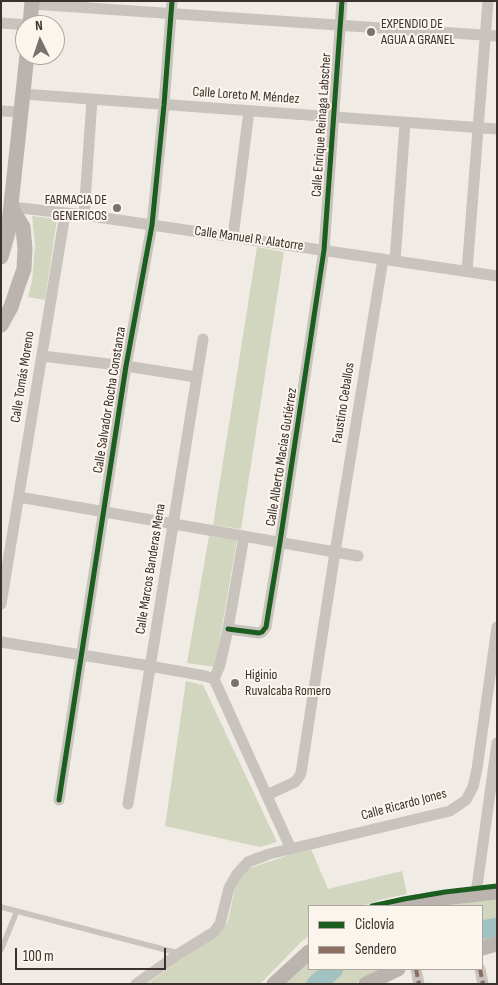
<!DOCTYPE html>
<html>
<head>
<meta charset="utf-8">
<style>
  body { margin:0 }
  #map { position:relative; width:498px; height:985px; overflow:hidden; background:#f0ebe5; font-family:"Sofia Sans Condensed",sans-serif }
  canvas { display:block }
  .frame { position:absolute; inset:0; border:2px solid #3b302b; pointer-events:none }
  .legend { position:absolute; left:308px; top:905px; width:175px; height:65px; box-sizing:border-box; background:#fbf5ee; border:1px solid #aea6a0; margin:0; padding:6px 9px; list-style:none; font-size:15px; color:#3b302b }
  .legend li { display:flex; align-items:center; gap:10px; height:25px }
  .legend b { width:25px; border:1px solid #aea6a0 }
  .north { position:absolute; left:15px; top:15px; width:50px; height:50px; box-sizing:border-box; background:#fbf5ee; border:1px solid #aea6a0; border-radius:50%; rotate:356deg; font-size:14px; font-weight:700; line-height:20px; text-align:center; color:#3b302b }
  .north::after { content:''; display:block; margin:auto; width:18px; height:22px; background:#7a716c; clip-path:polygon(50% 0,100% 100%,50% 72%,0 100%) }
  .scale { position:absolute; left:15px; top:948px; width:151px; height:22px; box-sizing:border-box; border:2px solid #3b302b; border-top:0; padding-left:6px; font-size:15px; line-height:18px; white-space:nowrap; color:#3b302b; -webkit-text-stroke:4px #fbf5ee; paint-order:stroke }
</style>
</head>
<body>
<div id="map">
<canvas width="498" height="985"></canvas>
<div class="frame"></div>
<ul class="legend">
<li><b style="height:6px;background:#1b5e20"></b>Ciclovía</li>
<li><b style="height:6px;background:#8d6e63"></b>Sendero</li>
</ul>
<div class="north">N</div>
<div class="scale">100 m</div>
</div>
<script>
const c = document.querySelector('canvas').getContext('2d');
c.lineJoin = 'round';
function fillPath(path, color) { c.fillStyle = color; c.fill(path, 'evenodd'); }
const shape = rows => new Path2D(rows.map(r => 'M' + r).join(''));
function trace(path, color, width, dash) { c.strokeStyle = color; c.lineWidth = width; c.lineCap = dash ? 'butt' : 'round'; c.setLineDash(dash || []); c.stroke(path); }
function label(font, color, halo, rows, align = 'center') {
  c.font = font + ' "Sofia Sans Condensed",sans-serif'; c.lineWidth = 4; c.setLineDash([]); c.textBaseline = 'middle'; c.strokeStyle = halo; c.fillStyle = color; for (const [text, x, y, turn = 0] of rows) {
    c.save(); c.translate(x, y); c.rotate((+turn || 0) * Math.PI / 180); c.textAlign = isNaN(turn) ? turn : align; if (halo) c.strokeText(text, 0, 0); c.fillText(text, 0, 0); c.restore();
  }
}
const green = shape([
  [32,216,57,219,45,300,28,297,32,281,35,245],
  [257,247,284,252,241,529,213,525],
  [209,536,237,540,215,667,187,663],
  [186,681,203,685,277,842,260,847,165,826],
  [311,849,328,889,402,871,407,894,383,899,362,906,309,906,309,936,301,942,260,984,147,984,185,956,221,932,228,921,236,884,242,874,250,868,289,855],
  [497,899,497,936,482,940,482,906,425,906],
  [309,960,309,969,382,969,373,973,354,984,284,984]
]);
const river = shape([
  [482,930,497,927],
  [316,984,334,969]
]);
const lane = shape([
  [1,907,178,953],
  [1,950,17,911]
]);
const street = shape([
  [32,4,497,36],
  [1,23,30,25],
  [23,94,497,129],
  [1,111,21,112],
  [11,207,84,215,497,276],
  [84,215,92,100],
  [233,237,249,111],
  [395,261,405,123],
  [467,271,488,1],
  [42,356,126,366,196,377],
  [19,497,358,556],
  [1,604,65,214],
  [228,629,259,633,262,632,266,627,280,542,324,250,342,1],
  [1,642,150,666,205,676,214,679],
  [214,679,291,849],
  [214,679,220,665,228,629,244,536],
  [267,795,295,782,299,777,301,773,335,552,383,259],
  [59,800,126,366,152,225,164,105,172,1],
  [128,804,203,339],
  [476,894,497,743],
  [416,969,419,984],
  [480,969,483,984],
  [136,984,180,953,214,932,220,924,229,888,237,874,248,862,269,854,450,811,466,800,473,787,477,769,497,627]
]);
const secondary = shape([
  [30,25,32,1],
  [1,257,8,233,27,55],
  [1,325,11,307,19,283,24,269,25,249,23,227,11,207],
  [398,906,433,899,497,892],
  [482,948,497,944],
  [274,984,309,952],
  [366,984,398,969]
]);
const quiet = shape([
  [416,969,419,984],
  [480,969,483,984]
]);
const cycleway = shape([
  [228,629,259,633,262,632,266,627,280,542,324,250,342,1],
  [59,800,126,366,152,225,164,105,172,1],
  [372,906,404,899,445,892,497,886]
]);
const markers = [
  [371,32,5,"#7a716c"],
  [117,208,5,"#7a716c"],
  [235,683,5,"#7a716c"]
];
const poiNames = [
  ["EXPENDIO DE",381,24],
  ["AGUA A GRANEL",381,40],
  ["FARMACIA DE",107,200,"right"],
  ["GENERICOS",107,216,"right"],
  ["Higinio",245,675],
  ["Ruvalcaba Romero",245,691]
];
const streetNames = [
  ["Calle Loreto M. Méndez",246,96,4],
  ["Calle Enrique Reinaga Labscher",322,125,-86],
  ["Calle Manuel R. Alatorre",249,239,8],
  ["Calle Tomás Moreno",23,377,-81],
  ["Calle Salvador Rocha Constanza",110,400,-81],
  ["Faustino Ceballos",344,403,-81],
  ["Calle Alberto Macías Gutiérrez",282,457,-81],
  ["Calle Marcos Banderas Mena",151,569,-81],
  ["Calle Ricardo Jones",404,805,-15]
];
fillPath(green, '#d2d6bf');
trace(river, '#a1c2c1', 19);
trace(lane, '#c9c3be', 5.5);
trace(street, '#c9c3be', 11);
trace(secondary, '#bab3ae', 15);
trace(quiet, '#8d6e63', 4, [8, 4]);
trace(cycleway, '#1b5e20', 5);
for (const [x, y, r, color] of markers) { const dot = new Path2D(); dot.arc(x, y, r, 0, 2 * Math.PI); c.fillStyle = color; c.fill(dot); trace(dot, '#fbf5ee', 2); }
label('14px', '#3b302b', '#fbf5ee', poiNames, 'left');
label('14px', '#3b302b', '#fbf5ee', streetNames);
</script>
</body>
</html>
